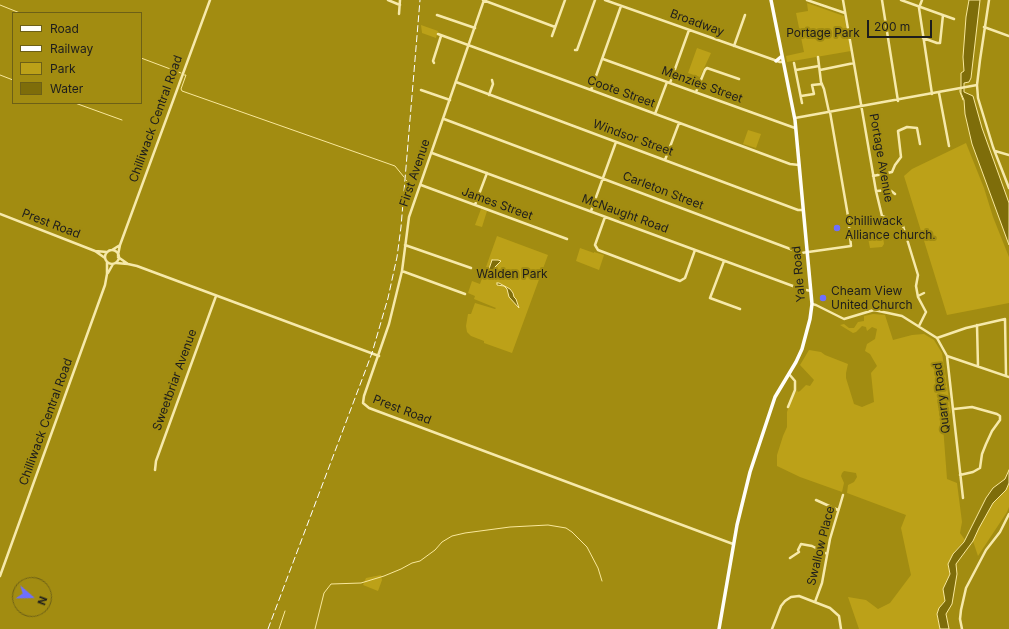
<!DOCTYPE html>
<html>
<head>
<meta charset="utf-8">
<style>
  body { margin:0 }
  #map { position:relative; width:1009px; height:629px; overflow:hidden; background:#a28c11; font-family:Inter,sans-serif }
  canvas { display:block }
  .legend { position:absolute; left:12px; top:12px; width:130px; height:92px; box-sizing:border-box; background:#a28c11; border:1px solid #6d6016; margin:0; padding:5px 7px; list-style:none; font-size:12px; color:#1d1d1d }
  .legend li { display:flex; align-items:center; gap:8px; height:20px }
  .legend b { width:20px; border:1px solid #6d6016 }
  .north { position:absolute; left:12px; top:577px; width:40px; height:40px; box-sizing:border-box; background:#a28c11; border:1px solid #6d6016; border-radius:50%; rotate:110deg; font-size:11px; font-weight:700; line-height:16px; text-align:center; color:#1d1d1d }
  .north::after { content:''; display:block; margin:auto; width:14px; height:18px; background:#6e6fff; clip-path:polygon(50% 0,100% 100%,50% 72%,0 100%) }
  .scale { position:absolute; left:867px; top:20px; width:65px; height:18px; box-sizing:border-box; border:2px solid #1d1d1d; border-top:0; padding-left:5px; font-size:12px; line-height:14px; white-space:nowrap; color:#1d1d1d; -webkit-text-stroke:3px #a28c11; paint-order:stroke }
</style>
</head>
<body>
<div id="map">
<canvas width="1009" height="629"></canvas>
<ul class="legend">
<li><b style="height:5px;background:#fffef8"></b>Road</li>
<li><b style="height:5px;background:#fff"></b>Railway</li>
<li><b style="height:11px;background:#bca118"></b>Park</li>
<li><b style="height:11px;background:#7e6d0a"></b>Water</li>
</ul>
<div class="north">N</div>
<div class="scale">200 m</div>
</div>
<script>
const c = document.querySelector('canvas').getContext('2d');
c.lineJoin = 'round';
function fillPath(path, color) { c.fillStyle = color; c.fill(path, 'evenodd'); }
const shape = rows => new Path2D(rows.map(r => 'M' + r).join(''));
function trace(path, color, width, dash) { c.strokeStyle = color; c.lineWidth = width; c.lineCap = dash ? 'butt' : 'round'; c.setLineDash(dash || []); c.stroke(path); }
function label(font, color, halo, rows, align = 'center') {
  c.font = font + ' Inter,sans-serif'; c.lineWidth = 4; c.setLineDash([]); c.textBaseline = 'middle'; c.strokeStyle = halo; c.fillStyle = color; for (const [text, x, y, turn = 0] of rows) {
    c.save(); c.translate(x, y); c.rotate((+turn || 0) * Math.PI / 180); c.textAlign = isNaN(turn) ? turn : align; if (halo) c.strokeText(text, 0, 0); c.fillText(text, 0, 0); c.restore();
  }
}
const green = shape([
  [807,3,844,16,851,51,787,62,786,56,804,52,796,13,808,11],
  [421,25,438,31,436,38,422,33],
  [697,48,711,53,700,77,688,73],
  [748,130,761,134,756,148,743,144],
  [966,143,984,188,993,217,1009,257,1009,303,947,315,904,176,912,169],
  [481,209,487,211,482,227,475,225],
  [877,235,882,235,883,237,884,244,882,247,870,248,868,238,875,237],
  [497,236,548,255,512,353,484,343,484,341,471,336,467,332,466,326,468,314,471,314,475,303,495,309,496,308,474,299,475,296,468,293,472,281,480,284],
  [580,248,594,253,594,252,604,255,599,270,576,261],
  [873,314,885,315,893,340,912,335,924,334,934,340,942,353,951,412,943,426,947,479,957,483,962,522,960,533,965,540,955,551,948,564,950,574,945,583,945,600,939,608,937,614,940,629,859,629,848,597,866,600,878,609,890,603,911,575,901,528,906,515,847,493,848,485,854,482,857,477,856,473,844,471,842,473,841,476,844,483,842,492,800,477,777,466,777,455,783,436,787,427,787,412,791,400,797,390,798,392,800,391,806,385,810,386,814,380,800,365,809,350,821,352,825,355,848,364,846,373,846,378,854,404,862,407,874,402,871,373,877,366,870,354,865,351,867,344,875,339,877,329,872,327,867,331,866,327,862,326,856,332,853,333,840,325,844,324,849,328,854,328,858,322,864,321,864,316],
  [1009,483,1009,507,1007,512,978,556,973,541,979,528,993,503,1006,490],
  [381,575,382,580,378,591,363,585,366,578]
]);
const water = shape([
  [969,0,980,0,971,78,969,82,964,83,964,92,973,96,982,128,1009,203,1009,245,972,144,965,114,964,100,961,93,961,73,964,71,963,57,966,17,969,0],
  [492,260,498,260,501,261,495,267,497,278,495,280,491,276,489,269,492,260],
  [497,283,499,283,510,289,513,293,514,297,516,299,519,308,509,297,507,289,504,286,497,285,497,283],
  [1009,470,1009,483,1006,490,993,503,979,528,973,541,956,564,957,574,952,604,946,614,949,629,940,629,937,614,939,608,945,601,943,589,950,574,948,564,953,554,964,542,986,498,993,488,1005,479,1009,470]
]);
const stream = shape([
  [0,5,20,13],
  [141,58,181,73],
  [0,75,13,80],
  [184,75,186,75,181,89,182,91,395,166,404,177],
  [960,90,960,92,963,100],
  [75,103,122,120],
  [406,180,414,189],
  [279,629,285,611],
  [315,629,324,593,331,584,361,583,384,576,401,569,412,563,420,561,435,550,442,542,452,536,465,533,510,527,548,525,566,528,572,532,587,547,598,568,602,581]
]);
const minor = shape([
  [388,0,400,5],
  [483,0,555,27],
  [484,0,409,217,402,271,389,324,364,396,363,403,369,408,733,544],
  [605,0,780,62,783,62],
  [807,0,845,13],
  [843,0,876,191,882,216,900,223,903,226,918,275,916,286,918,297,926,312,919,326],
  [882,0,898,101],
  [901,0,954,19],
  [922,0,919,8,932,94],
  [989,0,980,60,977,85,978,98,993,147,1009,188],
  [399,14,400,0],
  [437,15,475,28],
  [984,27,1009,36],
  [438,34,591,90,790,164,799,165],
  [552,36,565,0],
  [923,38,937,43,940,43,943,15],
  [734,46,745,15],
  [575,50,577,50,595,0],
  [818,57,821,82,824,89,829,112],
  [603,59,795,128],
  [434,63,433,61,441,36],
  [794,63,802,103],
  [796,70,819,66],
  [820,70,854,63],
  [456,82,798,210,803,210],
  [670,83,689,30],
  [421,90,450,100],
  [591,90,621,6],
  [696,92,705,70,707,68,739,79],
  [939,93,949,146],
  [489,95,493,84,492,80],
  [801,96,814,94,812,85,822,84],
  [655,114,667,82],
  [795,118,977,85],
  [444,119,801,253,851,246,848,216,830,112],
  [995,151,1009,155],
  [432,153,801,289,811,291],
  [665,160,679,123],
  [873,176,892,172,895,165,901,157,898,131,907,127,917,128,920,144],
  [421,185,567,239],
  [876,191,890,190,895,194],
  [475,205,487,173],
  [591,211,616,142],
  [0,214,95,251,105,258],
  [605,217,595,245,598,250,680,281,685,278,695,250],
  [405,245,471,268],
  [112,250,120,245],
  '105 257a7 7 0 1 1 14 0a7 7 0 1 1-14 0Z',
  [95,251,107,252],
  [118,255,120,245,210,0],
  [118,257,128,264],
  [724,261,710,298,740,309],
  [116,263,128,264,137,266,379,356],
  [402,271,465,294],
  [108,273,113,264],
  [918,296,924,293],
  [812,304,816,305,844,319,874,310,902,316,937,338,947,356,963,498],
  [977,325,978,366],
  [937,338,966,328,1005,319,1006,375],
  [947,356,1009,377],
  [788,407,795,390,795,381,789,374],
  [954,409,972,407,997,414,1000,416,1000,420,992,431,986,444,982,454,980,468,973,472,960,475],
  [155,470,156,461,216,296],
  [816,500,838,510],
  [790,558,799,552,798,550,801,544,812,546,827,554],
  [0,576,105,285,107,274,107,262],
  [815,602,822,583,830,539,843,495],
  [772,629,781,606,785,601,791,597,799,596,830,608,839,616,841,629],
  [962,629,960,619,961,610,966,588,986,550,1000,532,1009,514]
]);
const major = shape([
  [776,61,782,56],
  [719,629,737,525,750,472,775,397,796,362,802,349,810,319,812,304,795,120,771,0]
]);
const rail = shape([
  [268,629,372,353,388,298,397,257,401,227,420,0]
]);
const markers = [
  [837,228,4,"#6e6fff"],
  [823,298,4,"#6e6fff"]
];
const streetNames = [
  ["Broadway",697,23,20],
  ["Menzies Street",702,85,20],
  ["Coote Street",621,92,20],
  ["Chilliwack Central Road",156,119,-70],
  ["Windsor Street",633,138,20],
  ["Portage Avenue",881,158,80],
  ["First Avenue",415,173,-71],
  ["Carleton Street",663,191,21],
  ["James Street",497,204,20],
  ["McNaught Road",625,214,20],
  ["Prest Road",51,224,21],
  ["Yale Road",799,274,-95],
  ["Sweetbriar Avenue",175,380,-70],
  ["Quarry Road",942,398,-97],
  ["Prest Road",402,410,21],
  ["Chilliwack Central Road",46,422,-70],
  ["Swallow Place",821,546,-76]
];
const parkNames = [
  ["Portage Park",823,33],
  ["Walden Park",512,274]
];
const poiNames = [
  ["Chilliwack",845,221],
  ["Alliance church.",845,235],
  ["Cheam View",831,291],
  ["United Church",831,305]
];
fillPath(green, '#bca118');
fillPath(water, '#7e6d0a');
trace(water, '#f9e89c', 1);
trace(stream, '#f9e89c', 1);
trace(minor, '#f6e9aa', 2.5);
trace(major, '#fffef8', 3.5);
trace(rail, '#fff', 1, [7, 3]);
for (const [x, y, r, color] of markers) { const dot = new Path2D(); dot.arc(x, y, r, 0, 2 * Math.PI); c.fillStyle = color; c.fill(dot); trace(dot, '#a28c11', 1.5); }
label('12px', '#1d1d1d', '#a28c11', streetNames);
label('12px', '#1d1c1b', '#a28c11', parkNames);
label('12px', '#1d1d1d', '#a28c11', poiNames, 'left');
</script>
</body>
</html>
